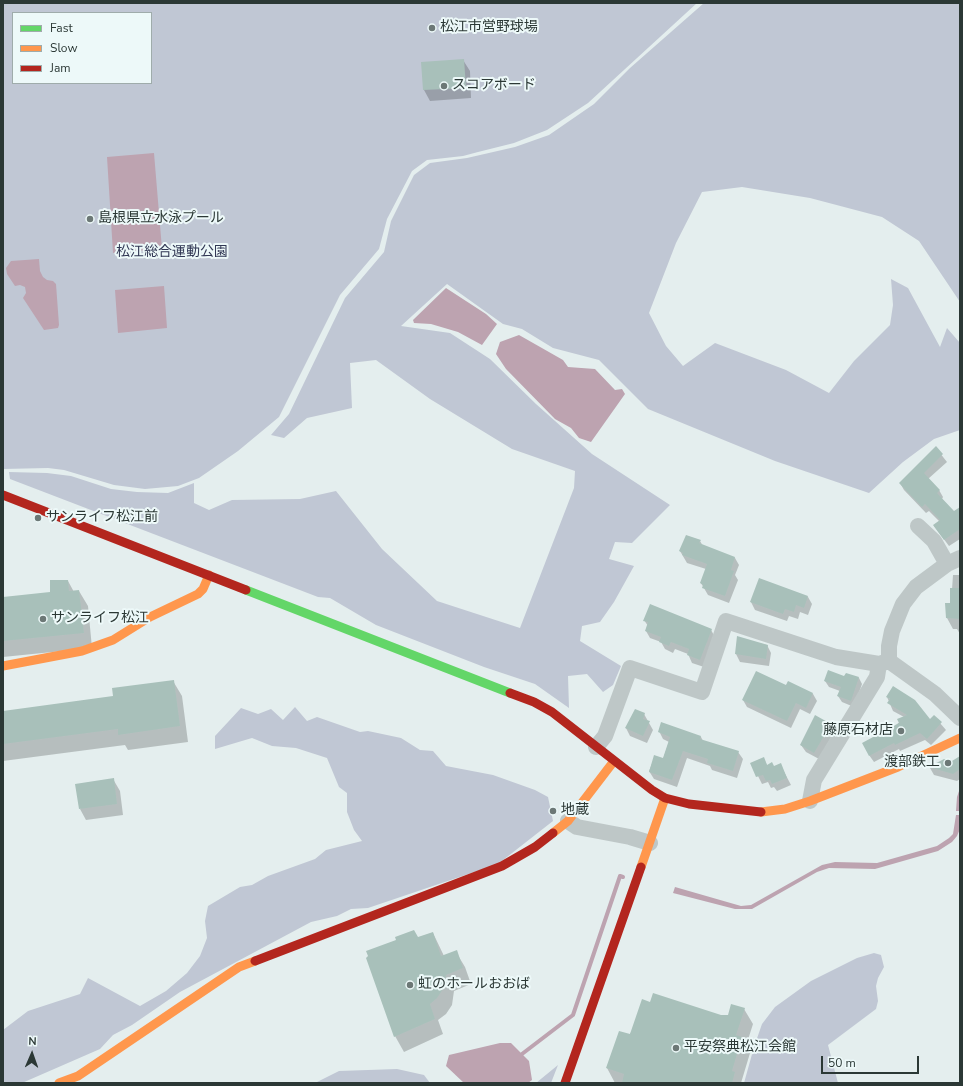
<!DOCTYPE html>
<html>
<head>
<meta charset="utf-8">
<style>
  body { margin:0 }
  #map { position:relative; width:963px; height:1086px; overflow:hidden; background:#e4eeee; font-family:"Nunito Sans",sans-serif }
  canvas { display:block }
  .frame { position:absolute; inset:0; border:4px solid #2b3835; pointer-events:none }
  .legend { position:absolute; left:12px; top:12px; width:140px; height:72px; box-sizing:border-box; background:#edf9f9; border:1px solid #9facab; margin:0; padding:5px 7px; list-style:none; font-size:12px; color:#2b3835 }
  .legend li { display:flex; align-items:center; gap:8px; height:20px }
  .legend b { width:20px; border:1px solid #9facab }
  .north { position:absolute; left:12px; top:1034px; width:40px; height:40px; -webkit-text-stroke:3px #edf9f9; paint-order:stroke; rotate:2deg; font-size:11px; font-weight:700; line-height:16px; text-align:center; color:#2b3835 }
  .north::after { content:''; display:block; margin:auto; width:14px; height:18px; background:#2b3835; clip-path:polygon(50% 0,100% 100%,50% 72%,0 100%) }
  .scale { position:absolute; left:821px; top:1056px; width:98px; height:18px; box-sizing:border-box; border:2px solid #2b3835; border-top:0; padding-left:5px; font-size:12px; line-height:14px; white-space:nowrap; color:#2b3835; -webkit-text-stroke:3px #edf9f9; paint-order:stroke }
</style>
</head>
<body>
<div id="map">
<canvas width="963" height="1086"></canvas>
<div class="frame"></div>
<ul class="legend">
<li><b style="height:5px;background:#63d668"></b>Fast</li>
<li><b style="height:5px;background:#ff974d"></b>Slow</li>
<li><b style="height:5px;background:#b3261e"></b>Jam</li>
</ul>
<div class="north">N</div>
<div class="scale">50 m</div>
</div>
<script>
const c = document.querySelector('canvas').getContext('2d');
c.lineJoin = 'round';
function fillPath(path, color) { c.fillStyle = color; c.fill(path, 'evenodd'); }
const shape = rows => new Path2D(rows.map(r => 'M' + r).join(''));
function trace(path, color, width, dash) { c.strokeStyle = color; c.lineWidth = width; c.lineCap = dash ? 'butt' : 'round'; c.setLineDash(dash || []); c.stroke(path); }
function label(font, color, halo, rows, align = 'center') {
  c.font = font + ' "Nunito Sans","Noto Sans JP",sans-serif'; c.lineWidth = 4; c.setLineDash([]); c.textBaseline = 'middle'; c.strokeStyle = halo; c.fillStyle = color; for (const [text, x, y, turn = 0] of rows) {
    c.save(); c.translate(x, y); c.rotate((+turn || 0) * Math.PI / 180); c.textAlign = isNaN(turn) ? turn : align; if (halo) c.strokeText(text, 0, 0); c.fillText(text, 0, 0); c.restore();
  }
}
const green = shape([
  [3,3,697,3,588,103,547,130,514,143,478,152,463,156,427,160,412,171,387,219,379,249,340,295,279,417,238,451,199,478,178,486,145,489,114,485,64,470,48,468,3,469],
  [13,13,151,13,151,83,13,83],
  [704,3,960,3,960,302,919,241,882,217,810,198,742,187,702,192,676,243,649,313,666,346,683,366,715,343,786,370,829,393,854,361,890,325,893,305,891,279,908,288,940,347,947,328,960,343,960,430,934,439,903,462,869,493,775,461,648,409,599,360,553,348,522,329,503,324,447,284,401,326,450,333,490,359,536,404,592,454,670,505,632,543,615,542,609,559,634,566,614,602,600,622,582,626,580,641,621,666,613,685,603,692,587,674,568,676,569,708,535,684,484,667,376,625,330,598,318,597,10,479,9,472,47,473,71,476,111,489,137,492,168,493,194,483,194,503,209,510,232,500,300,499,336,491,382,549,437,601,520,628,574,488,575,471,512,449,430,399,376,360,350,363,352,408,307,418,284,438,271,435,289,414,345,298,384,252,391,221,414,175,430,163,467,158,515,147,549,135,594,104,630,68],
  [295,707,307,721,317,717,360,732,368,731,401,738,420,750,433,751,446,766,493,775,535,790,548,797,553,821,498,864,368,908,351,909,337,916,311,922,180,992,132,1025,113,1035,100,1049,22,1083,3,1083,3,1030,28,1011,80,994,88,978,140,1006,166,991,187,973,200,956,207,938,205,921,208,906,240,887,252,885,268,876,315,859,326,850,362,841,354,830,347,812,347,793,339,787,327,758,296,748,272,746,252,738,215,749,215,736,241,708,258,714,271,709,283,720],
  [874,953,881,955,884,967,878,978,876,986,878,1001,876,1009,828,1045,838,1083,744,1083,754,1047,762,1024,775,1007,811,981,857,958],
  [558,1065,551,1083,536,1083],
  [397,1069,424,1075,430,1083,315,1083,339,1071]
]);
const water = shape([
  [154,153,162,249,113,253,107,157],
  [39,259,40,271,43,277,47,280,53,281,56,284,59,325,58,328,44,330,23,298,26,293,25,287,20,285,15,286,7,274,6,268,11,261],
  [164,286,167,328,118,333,115,290],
  [446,288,486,314,497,324,482,345,458,332,431,324,414,323,413,320],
  [519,335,563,360,568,367,595,369,615,390,622,389,625,394,591,442,579,438,571,428,555,419,506,369,496,354,500,342],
  [960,788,960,811,956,811,957,797],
  [956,815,960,815,960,829,957,836,952,842,938,851,875,869,829,868,817,872,752,909,735,909,673,893,675,887,741,906,751,905,822,865,835,862,877,863,937,846,949,838,953,834],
  [500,1043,511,1043,529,1061,532,1080,528,1083,464,1083,446,1066,449,1055]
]);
const shadow = shape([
  [463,60,470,71,471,98,430,101,424,90,422,63],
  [936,448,947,462,928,479,939,490,943,497,942,499,954,512,960,509,960,539,949,546,934,526,940,522,929,511,926,513,904,490,900,483],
  [700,541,703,546,735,558,739,565,735,575,738,580,729,603,708,595,701,583,706,569,687,563,680,551],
  [953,575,960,575,960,634,957,629,953,629,947,618,951,604],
  [68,581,74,592,79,591,88,606,92,648,3,657,3,598,51,593],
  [808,597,812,604,808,615,800,612,798,619,789,616,787,621,755,610,751,602],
  [644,620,711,630,715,637,704,667,692,663,688,654,675,649,673,653,665,649,661,642,650,638,646,631,648,626],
  [738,638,767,645,771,653,769,666,740,662,736,654],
  [845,677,859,678,862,684,854,707,842,702,838,696,840,691,829,687,825,681],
  [173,681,182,696,188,742,128,750,125,745,3,761,3,712,114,697],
  [788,682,813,694,817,701,810,714,800,709,791,728,747,707,743,700,786,686],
  [887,697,930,721,934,716,946,730,931,745,925,740,900,751,899,749,874,762,869,755,904,717,893,711],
  [644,714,653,730,647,743,630,736,626,728],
  [815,717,830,725,834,732,819,759,806,752,801,745],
  [659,731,701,737,703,741,738,752,743,759,737,778,712,770,710,766,687,758,677,787,654,779,649,771,655,756,663,759,669,742,663,739],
  [960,758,960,779,957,781,934,775,930,768,944,760,952,762],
  [764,759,767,765,774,767,780,764,791,785,777,791,774,787,771,788,768,782,762,784,752,764],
  [113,779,120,791,123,815,86,820,80,809],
  [433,933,444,956,456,952,465,967,471,984,454,991,452,1005,446,1014,438,1020,443,1034,404,1052,395,1036,417,938],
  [650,1004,721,1016,728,1016,744,1009,753,1024,746,1046,750,1053,741,1083,615,1083,607,1068]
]);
const stream = shape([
  [522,1054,573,1015,620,876,623,877]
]);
const building = shape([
  [464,59,466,88,423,90,421,62],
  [936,446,943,454,924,473,940,490,937,493,954,511,960,507,960,529,944,540,933,525,940,520,925,504,922,507,899,483],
  [686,535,701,540,699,543,735,557,731,570,734,571,725,596,702,588,703,585,700,583,707,564,682,555,683,553,679,551],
  [759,578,808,596,804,608,796,605,794,612,785,609,783,614,750,602],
  [50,580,68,580,69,591,79,590,84,633,3,641,3,597,50,592],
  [950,588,960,588,960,619,946,618,945,603,950,603],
  [650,604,712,629,700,660,687,655,689,649,671,642,669,646,659,642,661,637,645,631,648,622,643,621],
  [737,636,768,645,766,659,735,654],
  [828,670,844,676,846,673,859,677,851,701,837,696,841,687,824,681],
  [756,671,786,685,788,681,813,693,806,708,796,703,787,721,742,700],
  [174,680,180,726,118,735,118,729,3,744,3,711,113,696,112,688],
  [893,686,915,700,930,719,934,715,942,722,927,739,920,733,895,745,894,743,869,756,862,743,899,723,897,719,907,715,887,703,890,699,886,697],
  [635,709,645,713,643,719,650,721,643,736,625,728],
  [815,715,831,724,814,753,800,745],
  [661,722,701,736,700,739,739,751,733,771,707,763,708,759,683,751,672,780,649,772,654,755,663,758,670,737,658,732],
  [960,756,960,769,953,774,929,767,944,759,952,761],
  [764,757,767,765,772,762,774,766,781,763,787,778,772,784,770,780,766,781,763,775,756,777,750,763],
  [114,778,117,804,79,809,75,784],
  [414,930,418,937,433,932,441,956,457,950,463,968,446,975,443,989,437,998,430,1004,435,1019,394,1037,366,958,368,956,366,951,396,940,395,937],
  [653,993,721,1015,728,1015,731,1004,745,1008,736,1035,742,1037,732,1071,735,1072,732,1083,622,1083,624,1074,606,1068,619,1031,630,1034,642,999,650,1002]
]);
const street = shape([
  [918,526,934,541,947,564,960,558],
  [947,564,916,587,903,604,892,631,889,646,889,661,935,694,960,718],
  [596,747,605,736,630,668,702,692,726,621,836,657,879,664,889,661],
  [810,801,814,780,877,677,879,664],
  [568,821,577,827,630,837,650,843]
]);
const fast = shape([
  [246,590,510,693]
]);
const slow = shape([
  [3,666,82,651,113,640,150,617,198,594,203,589,209,575],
  [761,812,785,809,810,801,898,767,960,738],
  [553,833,568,821,614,761],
  [641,867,665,798],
  [59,1083,78,1076,239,967,255,961]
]);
const jam = shape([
  [3,495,246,590],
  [510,693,534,702,552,712,652,790,665,798,689,804,761,812],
  [255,961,502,866,535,847,553,833],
  [565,1083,641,867]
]);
const markers = [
  [432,28,4,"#6c7876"],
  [444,86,4,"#6c7876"],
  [90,219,4,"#6c7876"],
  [38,518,4,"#6c7876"],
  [43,619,4,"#6c7876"],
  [901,731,4,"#6c7876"],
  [948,763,4,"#6c7876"],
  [553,811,4,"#6c7876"],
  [410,985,4,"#6c7876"],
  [676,1048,4,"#6c7876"]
];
const poiNames = [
  ["松江市営野球場",440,28],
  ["スコアボード",452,86],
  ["島根県立水泳プール",98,219],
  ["サンライフ松江前",46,518],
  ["サンライフ松江",51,619],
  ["藤原石材店",893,731,"right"],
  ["渡部鉄工",940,763,"right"],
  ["地蔵",561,811],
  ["虹のホールおおば",418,985],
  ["平安祭典松江会館",684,1048]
];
const parkNames = [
  ["松江総合運動公園",172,253]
];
fillPath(green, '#c0c7d4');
fillPath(water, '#bda3b0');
fillPath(shadow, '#0003');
trace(stream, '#bda3b0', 4);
fillPath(building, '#a8c0ba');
trace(street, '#bec7c7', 16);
trace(fast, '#63d668', 9);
trace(slow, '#ff974d', 9);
trace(jam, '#b3261e', 9);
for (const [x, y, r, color] of markers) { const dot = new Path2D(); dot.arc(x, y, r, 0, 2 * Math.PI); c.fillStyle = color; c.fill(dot); trace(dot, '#edf9f9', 1.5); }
label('14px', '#2b3835', '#edf9f9', poiNames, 'left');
label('14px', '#313754', '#edf9f9', parkNames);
</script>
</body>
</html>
